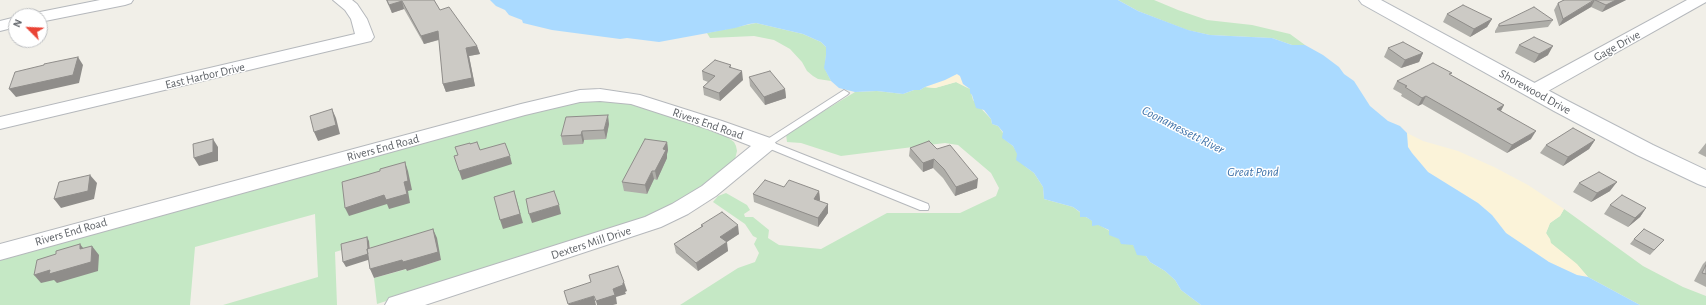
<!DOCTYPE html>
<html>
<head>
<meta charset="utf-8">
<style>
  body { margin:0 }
  #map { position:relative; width:1706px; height:305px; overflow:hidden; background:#f1efe8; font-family:"Alegreya Sans",sans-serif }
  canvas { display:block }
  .north { position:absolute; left:8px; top:8px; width:40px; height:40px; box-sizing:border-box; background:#fff; border:1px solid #bfc1c3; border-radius:50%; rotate:294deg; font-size:11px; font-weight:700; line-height:16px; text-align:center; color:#5f6368 }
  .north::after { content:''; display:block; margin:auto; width:14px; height:18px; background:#ea4335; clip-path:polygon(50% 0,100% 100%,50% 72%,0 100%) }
</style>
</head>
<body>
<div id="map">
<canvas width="1706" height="305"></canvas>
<div class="north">N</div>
</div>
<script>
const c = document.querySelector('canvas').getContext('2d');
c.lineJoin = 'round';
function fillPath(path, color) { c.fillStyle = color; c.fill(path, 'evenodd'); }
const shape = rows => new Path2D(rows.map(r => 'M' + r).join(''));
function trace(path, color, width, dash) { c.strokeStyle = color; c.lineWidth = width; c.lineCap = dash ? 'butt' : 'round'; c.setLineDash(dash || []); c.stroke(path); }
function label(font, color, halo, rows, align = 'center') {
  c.font = font + ' "Alegreya Sans",sans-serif'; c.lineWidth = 3; c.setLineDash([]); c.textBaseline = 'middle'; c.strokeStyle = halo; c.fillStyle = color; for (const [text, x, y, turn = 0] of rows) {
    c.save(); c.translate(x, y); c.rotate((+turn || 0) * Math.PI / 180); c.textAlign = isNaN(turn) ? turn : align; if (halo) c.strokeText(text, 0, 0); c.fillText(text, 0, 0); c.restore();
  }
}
const green = shape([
  [1118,0,1154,0,1178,10,1207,20,1252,25,1290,34,1305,45,1292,45,1272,38,1210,35,1187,30,1138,11],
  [756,23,803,34,821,42,826,47,826,55,825,69,831,81,818,79,813,76,807,71,802,62,790,49,774,40,754,36,710,38,707,33],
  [956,82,970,89,973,100,991,119,992,124,998,126,1003,133,1003,138,1013,146,1026,167,1034,173,1043,187,1044,199,1073,207,1086,217,1133,245,1146,256,1150,262,1165,271,1175,280,1181,290,1201,305,680,305,738,268,755,262,759,253,754,244,757,238,753,236,745,224,713,202,718,196,726,193,747,205,750,210,744,214,745,217,753,217,769,230,768,238,779,245,821,249,887,213,960,213,996,196,999,188,991,173,958,145,945,143,841,156,801,143,787,142,786,134,855,92,877,91,903,94,914,90,920,90,925,87,935,88],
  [609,98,654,110,727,137,734,142,736,146,737,151,734,163,704,187,663,210,625,224,377,304,374,278,407,269,407,271,441,260,371,250,369,242,335,252,337,305,223,305,318,277,315,214,195,247,190,305,0,305,0,257,567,102],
  [1564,209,1643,266,1683,287,1706,296,1706,305,1640,305,1588,277,1577,265,1550,243,1546,233,1550,223,1560,216]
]);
const sand = shape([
  [956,74,960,76,963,84,968,88,956,82,935,88,925,87,945,80],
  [1407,133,1423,141,1458,151,1494,167,1528,185,1564,209,1560,216,1550,223,1546,233,1550,239,1551,243,1577,264,1588,277,1577,275,1549,262,1536,253,1525,247,1506,233,1492,215,1478,203,1428,172,1412,153,1408,147]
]);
const water = shape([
  [490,0,1118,0,1138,11,1188,30,1210,35,1272,38,1292,45,1305,45,1323,55,1339,67,1344,74,1354,81,1370,106,1388,121,1400,126,1407,133,1408,147,1412,153,1428,172,1478,203,1492,215,1506,233,1549,262,1577,275,1588,277,1640,305,1201,305,1181,290,1175,280,1165,271,1150,262,1146,256,1137,255,1133,245,1121,244,1119,239,1109,235,1109,230,1098,225,1092,226,1092,221,1086,217,1080,217,1080,212,1073,207,1044,199,1043,187,1034,173,1016,160,1017,154,1013,146,1002,138,1003,132,998,126,992,124,991,119,984,110,976,108,972,95,970,93,970,89,963,84,960,76,957,74,945,80,925,87,920,90,914,90,903,94,877,91,855,92,839,88,831,81,824,68,826,55,826,47,821,42,803,34,773,27,756,23,749,24,735,28,659,42,627,38,620,39,552,30,523,23,522,20,509,15,505,10,496,6]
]);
const lane = shape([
  [844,90,849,93,847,95,774,143,928,204,929,207,928,210,920,210,763,146,761,144,763,142,844,90]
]);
const street = shape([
  [100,0,133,0,131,3,125,5,40,22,40,16,32,16,34,13,40,12,100,0],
  [333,0,352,0,357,4,367,19,374,37,371,41,0,129,0,117,355,34,351,19,345,10,333,0],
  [1687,0,1706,0,1706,2,1541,95,1534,97,1527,95,1525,91,1527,87,1687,0],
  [16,17,16,27,0,31,0,21,16,17],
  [600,89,640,95,722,121,773,139,776,144,773,149,716,196,688,214,661,227,425,305,385,305,389,298,645,217,672,204,702,186,751,146,708,129,631,104,600,101,580,102,525,115,0,260,0,244,521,104,580,90,600,89]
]);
const secondary = shape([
  [1359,0,1381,0,1568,101,1653,145,1706,170,1706,187,1698,184,1637,155,1554,111,1362,4,1359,0]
]);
const wall = shape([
  [386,0,434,0,440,10,477,46,480,54,469,56,475,86,446,92,443,84,439,40,424,44,404,9,392,13],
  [1564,0,1626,0,1602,12,1591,7,1559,26,1554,10,1558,3],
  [1447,14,1492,19,1487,27,1470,37,1443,22],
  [1553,20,1548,27,1495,33,1495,31,1499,24],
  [1519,45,1548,55,1534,63,1515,53],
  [1388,48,1423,53,1419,62,1401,68,1384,57],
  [731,65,731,68,743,80,720,101,704,95,703,87,708,82,703,80,702,71],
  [1451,75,1504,105,1501,111,1531,139,1507,153,1422,104,1418,106,1401,96,1402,94,1393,89,1397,81],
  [749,77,785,89,786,98,765,105,750,86],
  [609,124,606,139,584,140,583,144,563,145,561,136],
  [1595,140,1589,149,1563,166,1540,153,1546,145],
  [667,142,668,150,667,154,667,158,657,180,654,179,647,194,624,191,622,182],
  [1706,143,1706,157,1698,153],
  [910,148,937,149,977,188,955,196,943,178,933,168,923,172,909,156],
  [1579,183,1610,191,1591,202,1573,192],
  [784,187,819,191,820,200,819,201,828,204,828,213,818,227,754,202,753,194],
  [1610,205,1646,208,1640,217,1628,227,1604,214],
  [701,225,739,234,726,242,728,251,698,271,676,253,674,244,701,227],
  [1634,239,1664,240,1650,255,1630,244],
  [1706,261,1706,287,1694,281,1703,264]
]);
const shadedWall = shape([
  [1595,0,1591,7,1559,26,1563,19],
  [1616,0,1626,0,1602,12,1606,5],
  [402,1,404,9,392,13,389,5],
  [1492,19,1487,27,1470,37,1474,29],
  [438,31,441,39,424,44,421,36],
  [477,46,480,54,469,56,475,86,446,92,443,84,466,48],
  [1553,46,1548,55,1534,63,1539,54],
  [1423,53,1419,62,1401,68,1405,60],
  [78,57,83,65,79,83,16,97,9,89],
  [742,71,743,80,720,101,719,93],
  [785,89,786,98,765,105,764,97],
  [1426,96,1422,104,1418,106,1422,98],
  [1504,105,1499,114,1497,109],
  [332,109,336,118,340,134,318,141,314,132],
  [608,115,609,124,606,139,604,130],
  [582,131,584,140,583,144,581,135],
  [1536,131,1531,139,1507,153,1512,145],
  [213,139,218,147,218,161,199,166,194,158],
  [1595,140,1589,149,1563,166,1568,157],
  [667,142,668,150,667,154,667,158,657,180,655,171,663,149],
  [510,156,512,164,462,180,459,171],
  [934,159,933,168,923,172,923,163],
  [405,162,408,171,412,190,408,191,410,203,389,209,387,204,349,216,345,208,404,182],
  [652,171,654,179,647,194,645,185],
  [90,175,97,183,94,199,61,208,54,199],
  [978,179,977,188,955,196,956,187],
  [1617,182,1610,191,1591,202,1597,193],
  [514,191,523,223,503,229,500,220],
  [819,191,820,200,814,207,814,199],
  [828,204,828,213,818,227,818,218],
  [559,205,561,214,532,223,529,214],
  [1646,208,1640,217,1628,227,1635,218],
  [738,225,739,234,721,246,720,237],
  [433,229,437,238,441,260,407,271,406,269,374,278,370,269],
  [367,237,369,241,371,259,346,267,343,262],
  [727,242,728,251,698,271,696,263],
  [80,244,87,253,80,249],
  [92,246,99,255,98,271,57,283,54,280,41,283,34,275],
  [624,282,627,291,625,292,626,294,616,297,617,304,613,305,597,305,596,301,613,289],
  [594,296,596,305,569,305,568,304]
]);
const building = shape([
  [387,0,434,0,440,10,449,7,477,46,466,48,472,78,443,84,438,31,421,36,402,1,389,5,387,0],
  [1564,0,1594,0,1563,19,1558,3,1564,0],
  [1595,0,1616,0,1606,5,1595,0],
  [1463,5,1492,19,1474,29,1447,14,1463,5],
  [1534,7,1553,20,1499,26,1499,24,1534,7],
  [1534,37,1553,46,1539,54,1519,45,1534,37],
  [1403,42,1423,53,1405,60,1388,48,1403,42],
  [78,57,73,75,9,89,15,72,44,65,44,64,78,57],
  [715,60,731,65,729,67,742,71,719,93,703,87,715,76,702,71,715,60],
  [1433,63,1452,73,1449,74,1504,105,1497,109,1536,131,1512,145,1426,96,1422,98,1405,87,1407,86,1397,81,1433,63],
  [770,71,785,89,764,97,749,77,770,71],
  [332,109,336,125,314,132,310,116,332,109],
  [608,115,604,130,582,131,581,135,561,136,566,117,608,115],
  [1573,128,1595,140,1568,157,1546,145,1573,128],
  [213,139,213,152,194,158,193,144,213,139],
  [645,139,667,142,663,149,666,150,655,171,652,171,645,185,622,182,645,139],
  [929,141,937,149,950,145,978,179,956,187,944,169,934,159,923,163,910,148,929,141],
  [477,142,480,150,505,143,510,156,459,171,454,156,458,155,455,147,470,143,470,144,477,142],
  [405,162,408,181,404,182,407,194,386,200,384,195,345,208,342,182,380,171,380,169,405,162],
  [1599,172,1617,182,1597,193,1579,183,1599,172],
  [90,175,88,191,54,199,59,182,90,175],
  [765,180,784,187,789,180,819,191,814,199,828,204,818,218,753,194,765,180],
  [514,191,520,214,500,220,494,197,514,191],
  [554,191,559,205,529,214,526,199,554,191],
  [1622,195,1646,208,1635,218,1610,205,1622,195],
  [722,212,738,225,720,237,727,242,696,263,674,244,703,226,701,225,722,212],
  [433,229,438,252,403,262,402,260,370,269,367,249,433,229],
  [1644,229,1664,240,1654,250,1634,239,1644,229],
  [367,237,368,249,367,249,368,254,343,262,341,244,367,237],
  [80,244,80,249,92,246,91,262,49,274,50,270,34,275,37,260,56,254,56,251,80,244],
  [1706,265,1706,274,1702,273,1706,265],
  [618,266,624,282,623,283,623,285,613,289,615,295,596,301,594,296,568,304,564,291,591,282,589,275,618,266]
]);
const streetNames = [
  ["Gage Drive",1617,46,-29],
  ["East Harbor Drive",205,76,-13],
  ["Shorewood Drive",1535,92,29],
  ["Rivers End Road",708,124,19],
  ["Rivers End Road",383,148,-15],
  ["Rivers End Road",71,232,-16],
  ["Dexters Mill Drive",591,243,-18]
];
const waterNames = [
  ["Coonamessett River",1183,130,27],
  ["Great Pond",1253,172]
];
fillPath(green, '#c5e8c5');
fillPath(sand, '#fbf3d9');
fillPath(water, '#aadaff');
trace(lane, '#b5b8bc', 2);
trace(street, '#b5b8bc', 2);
trace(secondary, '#b6babf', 2);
fillPath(lane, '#fff');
fillPath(street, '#fff');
fillPath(secondary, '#fff');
fillPath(wall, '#afaea9');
fillPath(shadedWall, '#8f8d8a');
fillPath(building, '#cccac5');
trace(building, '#8f8d8a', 1);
label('12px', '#5f6368', '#fff', streetNames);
label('italic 13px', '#4174aa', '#fff', waterNames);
</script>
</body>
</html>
